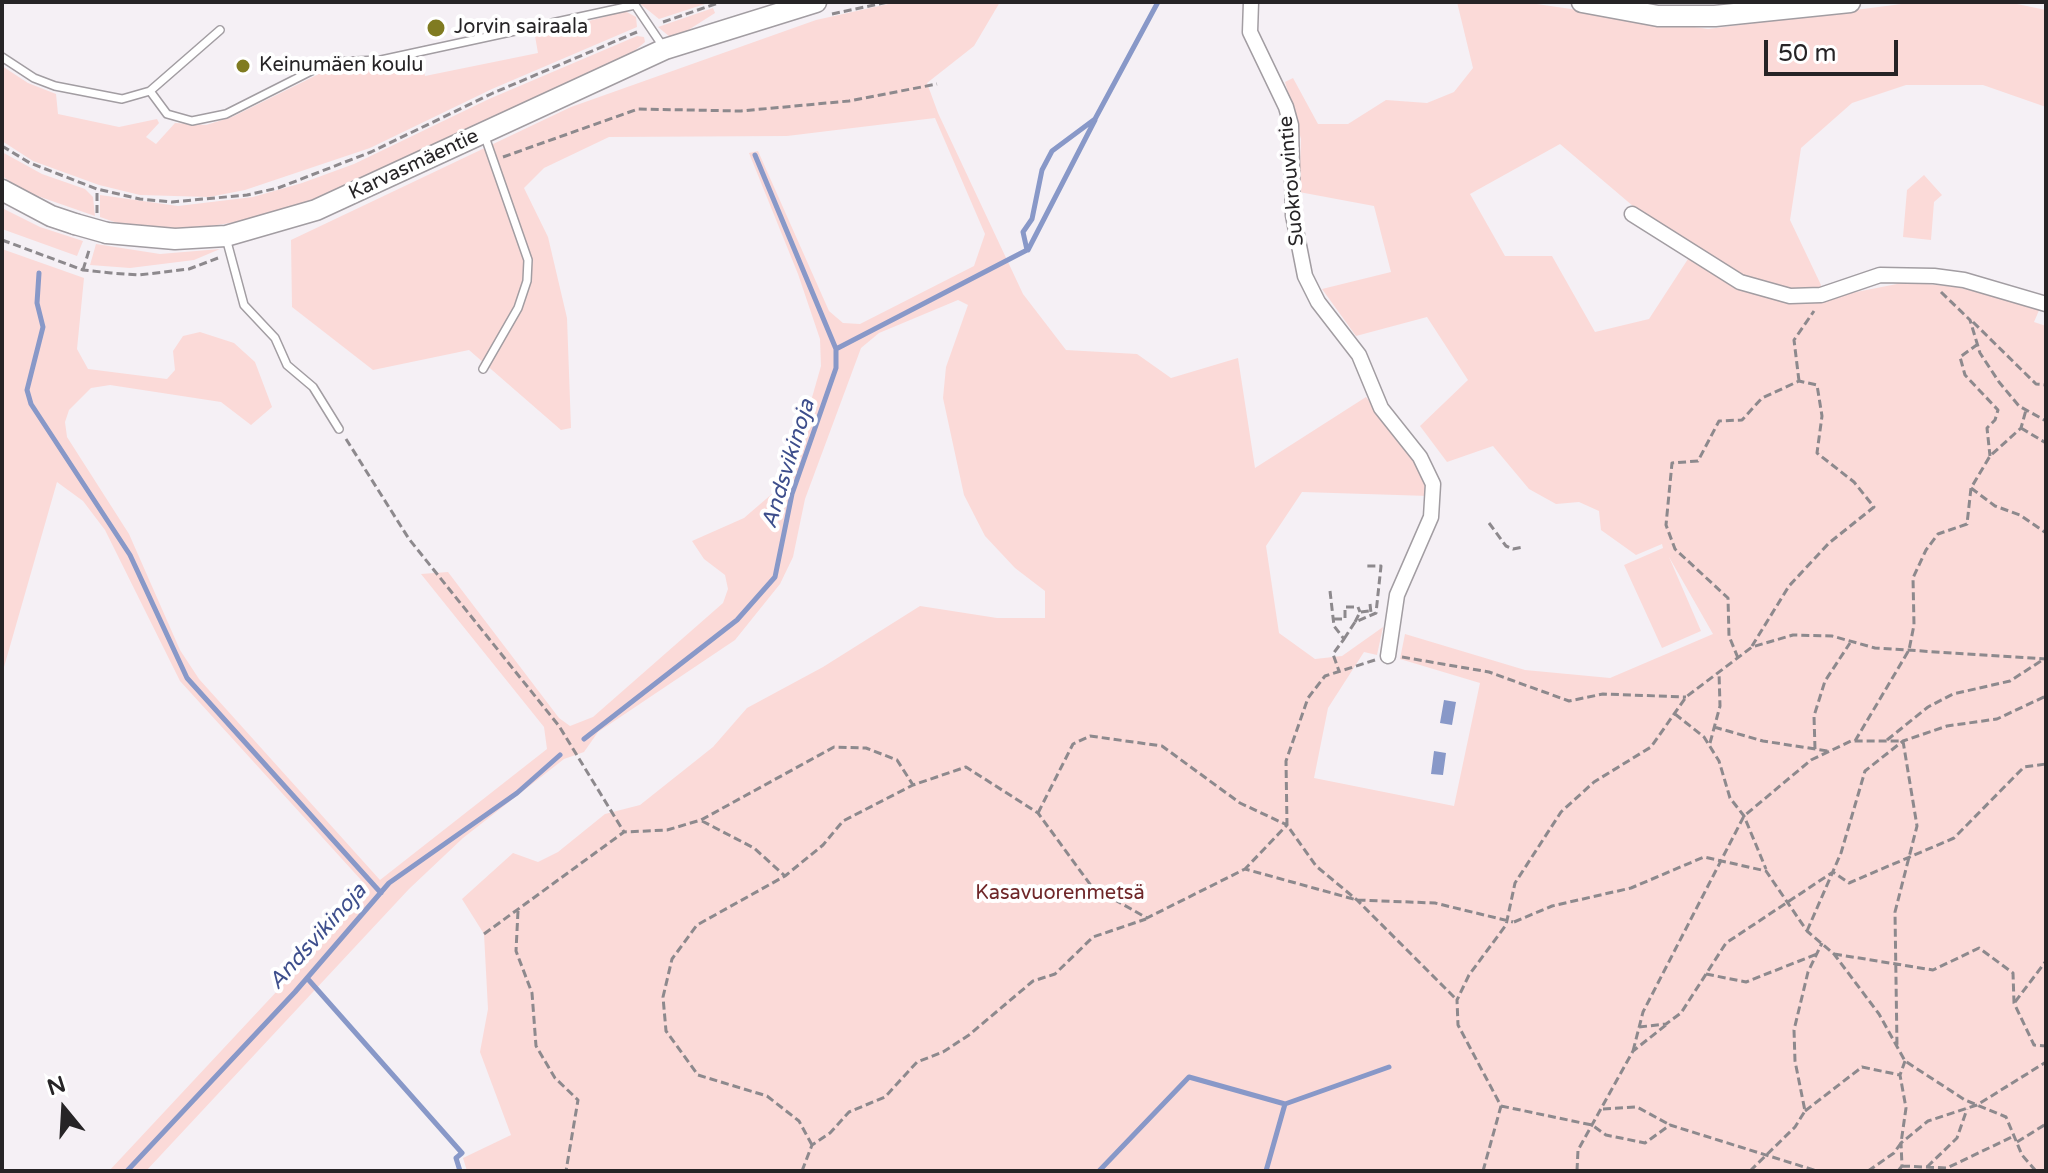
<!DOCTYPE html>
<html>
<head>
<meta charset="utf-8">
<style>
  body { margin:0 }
  #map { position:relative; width:2048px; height:1173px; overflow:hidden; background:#f5f0f5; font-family:"Varela Round",sans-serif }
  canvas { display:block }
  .frame { position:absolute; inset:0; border:4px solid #262426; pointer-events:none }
  .north { position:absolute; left:24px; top:1069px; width:80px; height:80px; -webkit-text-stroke:6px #fff; paint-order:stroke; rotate:342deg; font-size:22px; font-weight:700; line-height:32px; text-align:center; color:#262426 }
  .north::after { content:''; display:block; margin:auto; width:28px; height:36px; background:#262426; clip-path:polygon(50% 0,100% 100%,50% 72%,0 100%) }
  .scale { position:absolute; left:1764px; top:40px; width:134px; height:36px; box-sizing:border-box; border:4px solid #262426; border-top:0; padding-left:10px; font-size:24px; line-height:28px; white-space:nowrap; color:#262426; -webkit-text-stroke:6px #fff; paint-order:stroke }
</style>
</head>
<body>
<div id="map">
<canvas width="2048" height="1173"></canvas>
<div class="frame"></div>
<div class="north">N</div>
<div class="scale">50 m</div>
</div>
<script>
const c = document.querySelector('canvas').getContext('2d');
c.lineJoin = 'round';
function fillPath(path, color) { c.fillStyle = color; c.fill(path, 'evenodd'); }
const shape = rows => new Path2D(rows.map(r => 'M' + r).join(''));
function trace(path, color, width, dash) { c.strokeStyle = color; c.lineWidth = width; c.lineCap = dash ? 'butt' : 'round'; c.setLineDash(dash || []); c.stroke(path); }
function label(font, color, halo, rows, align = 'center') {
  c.font = font + ' "Varela Round",sans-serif'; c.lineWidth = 8; c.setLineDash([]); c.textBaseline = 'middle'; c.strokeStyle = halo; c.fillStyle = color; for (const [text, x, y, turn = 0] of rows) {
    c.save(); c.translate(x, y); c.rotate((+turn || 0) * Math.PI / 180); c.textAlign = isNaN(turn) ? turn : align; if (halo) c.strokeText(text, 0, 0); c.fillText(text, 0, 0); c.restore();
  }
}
const green = shape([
  [638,2,711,2,659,19],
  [897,2,1000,2,974,46,927,83,938,113,1023,294,1066,350,1137,354,1171,378,1238,358,1255,468,1366,397,1408,450,1421,472,1429,496,1302,492,1266,546,1279,633,1315,659,1342,656,1383,627,1377,655,1364,652,1328,708,1314,778,1454,806,1480,683,1400,659,1405,634,1525,670,1610,678,1713,634,1669,557,1701,631,1662,648,1624,565,1663,548,1662,544,1636,555,1601,530,1599,511,1579,502,1556,504,1529,489,1493,446,1447,462,1420,426,1468,380,1427,317,1356,336,1322,289,1391,272,1374,206,1299,192,1301,139,1285,82,1293,78,1318,124,1348,124,1386,100,1427,103,1454,92,1473,68,1457,2,1523,2,1708,29,1917,2,2012,3,2046,10,2046,107,1983,85,1906,85,1852,103,1801,148,1790,220,1821,285,1820,291,1789,291,1738,275,1640,212,1560,144,1470,194,1505,256,1552,256,1595,332,1649,319,1688,259,1730,284,1776,299,1836,296,1907,282,1957,287,2040,308,2034,322,2046,326,2046,1171,467,1171,463,1158,511,1135,480,1052,488,1009,484,934,462,899,513,853,538,862,558,852,605,814,640,805,713,747,747,708,823,667,920,606,997,618,1045,618,1045,591,1015,568,985,536,964,495,943,398,946,367,968,305,958,300,879,333,861,348,805,499,793,557,780,584,735,640,598,732,584,752,564,759,463,838,409,889,146,1171,109,1171,363,899,362,881,180,681,105,530,83,501,57,482,2,674,2,249,84,278,77,349,88,369,167,379,175,370,173,351,183,336,200,332,234,343,255,362,272,407,251,425,221,402,110,385,91,388,69,410,65,422,67,437,129,534,180,650,199,679,380,880,547,749,544,727,421,574,448,572,559,718,570,726,593,717,723,603,728,589,725,575,704,559,692,541,744,518,773,493,803,429,821,366,820,339,798,274,749,153,758,151,829,311,843,323,860,324,974,266,985,234,935,118,787,136,609,137,544,168,524,188,548,237,567,318,571,428,561,430,469,350,373,370,292,307,291,240,571,107,816,20],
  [713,8,715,13,682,34,670,37,658,27],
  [625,11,636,17,637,27,492,89,370,148,245,190,209,197,140,195,99,185,33,161,2,141,2,66,28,83,56,94,58,114,119,127,157,119,159,123,146,137,156,144,175,123,206,125,232,117,331,68,421,59,425,76,538,53,535,36],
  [637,36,644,37,645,42,633,52,307,203,243,221,185,230,126,226,100,217,100,195,178,206,253,197,302,183,354,164,489,99],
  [2,152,42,174,85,189,93,197,95,216,26,192,2,176],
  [1924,175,1942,195,1934,202,1931,240,1903,237,1907,190],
  [2,208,40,227,83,241,77,256,2,229],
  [96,244,160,254,220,249,194,260,130,268,90,265]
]);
const water = shape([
  [1444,700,1456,702,1452,725,1440,723],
  [1434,751,1446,753,1443,775,1431,774]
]);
const stream = shape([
  [1028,250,1095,120],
  [39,273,37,303,43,327,27,390,31,404,130,555,187,678,381,893],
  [836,349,1027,250,1023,232,1032,219,1042,170,1052,151,1095,119,1158,2],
  [584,739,737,620,775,577,792,494,836,368,836,349,755,155],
  [307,978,462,1153,456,1158,460,1171],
  [1285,1104,1389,1067],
  [127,1171,295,992,389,883,517,793,560,755],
  [1099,1171,1189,1077,1285,1104,1266,1171]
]);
const path = shape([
  [832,14,888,2],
  [663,22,721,2],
  [2,146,30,163,97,189,140,199,172,202,247,195,278,188,371,152,493,93,637,32],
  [503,157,638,109,741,111,849,101,937,84],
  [97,213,97,189],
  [2,240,83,270,111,273,139,275,189,269,218,258],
  [83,270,90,247],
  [1941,292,1970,320,1980,353,1999,382,2019,406,2046,421],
  [1973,322,2036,384,2046,385],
  [1978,344,1960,357,1965,375,1998,410,1995,420,1987,428,1990,456],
  [1799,381,1794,340,1814,311],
  [2021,428,2046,443],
  [346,439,409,539,559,726,624,832],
  [1971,488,1995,506,2020,515,2046,533],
  [1489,523,1506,546,1513,549,1523,547],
  [1330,591,1334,626,1344,639,1333,654,1339,671],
  [1370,604,1371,613],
  [1334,619,1345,619,1345,607,1358,607,1360,612],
  [1355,622,1360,612,1369,611,1372,616],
  [1344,639,1355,622,1376,613,1381,566,1366,566],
  [1402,657,1489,672,1569,701,1603,694,1686,697],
  [1738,658,1729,636,1728,598,1675,549,1666,525,1672,463,1698,461,1719,421,1742,420,1762,398,1799,381,1817,385,1822,416,1817,453,1854,482,1874,507,1829,543,1789,586,1752,646],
  [1375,660,1325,676,1308,698,1286,761,1287,825,1316,866,1357,900,1457,1000],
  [1675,714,1704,737,1719,761,1730,798,1744,816,1766,869],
  [1714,727,1763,741,1828,751],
  [1887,740,1928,707,1953,694,2010,681,2044,659],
  [1855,741,1909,650,1914,625,1913,578,1926,550,1938,534,1967,524,1971,488,1990,456,2021,428,2026,410],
  [1710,743,1720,706,1719,672],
  [1815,749,1814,716,1825,681,1850,643],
  [1038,813,1073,744,1090,736,1162,746,1240,803,1287,825,1245,869],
  [702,821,754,848,785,876],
  [518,911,516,951,532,993,536,1046,555,1078,578,1100,566,1171],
  [1514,922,1552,906,1631,888,1704,857,1766,871,1807,931,1834,954,1879,1014,1905,1061,1965,1100,2006,1117,2022,1155,2036,1171],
  [1807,931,1841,853,1865,771,1903,741,1947,726,1997,719,2046,696],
  [484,934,624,832,667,830,701,820,834,747,866,748,897,760,913,785],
  [1834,954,1933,970,1979,948,2013,973,2014,1003,2034,1045,2046,1046],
  [1706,974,1746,982,1817,954],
  [2015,1002,2046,961],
  [1639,1027,1666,1024,1681,1013,1726,943,1833,872,1849,883,1954,838,2024,767,2046,764],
  [1633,1051,1643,1012,1744,816,1811,760,1851,741,1903,741,1917,826,1895,912,1897,1046],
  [1501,1106,1592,1125,1606,1135,1645,1143,1670,1125,1817,1171],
  [1603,1109,1637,1107,1670,1125],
  [1805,1111,1862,1067,1900,1075],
  [2017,1142,2046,1124],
  [812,1145,799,1121,767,1096,698,1075,666,1031,663,997,672,959,697,925,785,876,823,845,843,821,913,785,966,767,1038,813,1092,887,1147,918,1245,869,1357,900,1435,903,1513,922],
  [1902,1166,1947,1168,2014,1136],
  [1927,1167,1957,1138,1967,1109],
  [802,1171,812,1145,830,1133,849,1112,885,1097,917,1062,943,1052,969,1035,1033,981,1055,974,1093,937,1146,919],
  [1483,1171,1501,1106,1458,1025,1457,1000,1469,975,1506,925,1515,883,1561,812,1594,782,1651,747,1686,697,1752,647,1793,635,1832,636,1875,648,2046,659],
  [1577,1171,1578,1150,1633,1051,1666,1025],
  [1750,1171,1795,1127,1805,1111,1795,1061,1794,1030,1808,972,1822,943],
  [1868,1171,1894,1153,1901,1143,1906,1108,1900,1075,1905,1061],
  [1898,1171,1902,1166,1901,1143,1928,1121,1977,1105,2046,1062]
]);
const lane = shape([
  [633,2,664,48],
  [2,57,34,78,55,86,122,99,150,91,220,30],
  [150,91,167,114,192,121,226,114,329,62,381,60,635,5],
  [226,238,244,305,275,338,287,365,313,387,339,429],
  [483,369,518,308,527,281,528,260,484,134]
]);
const street = shape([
  [1251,2,1250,32,1286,107,1291,125,1293,215,1305,276,1318,302,1359,355,1381,408,1420,457,1433,484,1431,517,1397,595,1388,656],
  [1632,214,1740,282,1790,296,1821,295,1880,275,1934,276,1964,280,2046,304]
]);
const secondary = shape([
  [1582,2,1658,16,1715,16,1850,2],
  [2,190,51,216,75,224],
  [107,233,175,239,226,236,316,210,665,49,816,2]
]);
const secondaryBridge = shape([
  [75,224,107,233]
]);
const markers = [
  [436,28,10,"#807b21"],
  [243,66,8,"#807b21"]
];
const poiNames = [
  ["Jorvin sairaala",454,28],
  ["Keinumäen koulu",259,66]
];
const streetNames = [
  ["Karvasmäentie",414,165,-25],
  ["Suokrouvintie",1292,181,-95]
];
const parkNames = [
  ["Kasavuorenmetsä",1060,894]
];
const waterNames = [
  ["Andsvikinoja",789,464,-73],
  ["Andsvikinoja",318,937,-48]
];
fillPath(green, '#fbdad8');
fillPath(water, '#8898c8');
trace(stream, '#8898c8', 5);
trace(lane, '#a29da2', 10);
trace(street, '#a29da2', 17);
trace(secondary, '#a29da2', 23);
trace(path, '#8d898d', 3, [8, 4]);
trace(lane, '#fff', 7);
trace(street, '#fff', 14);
trace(secondary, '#fff', 20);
trace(secondaryBridge, '#a29da2', 23, []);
trace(secondaryBridge, '#fff', 20);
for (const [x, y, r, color] of markers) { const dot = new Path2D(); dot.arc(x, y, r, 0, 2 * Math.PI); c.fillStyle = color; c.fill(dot); trace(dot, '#fff', 3); }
label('20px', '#262426', '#fff', poiNames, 'left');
label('20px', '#262426', '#fff', streetNames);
label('20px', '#6f2729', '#fff', parkNames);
label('italic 22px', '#3d4e8c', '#fff', waterNames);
</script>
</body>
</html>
